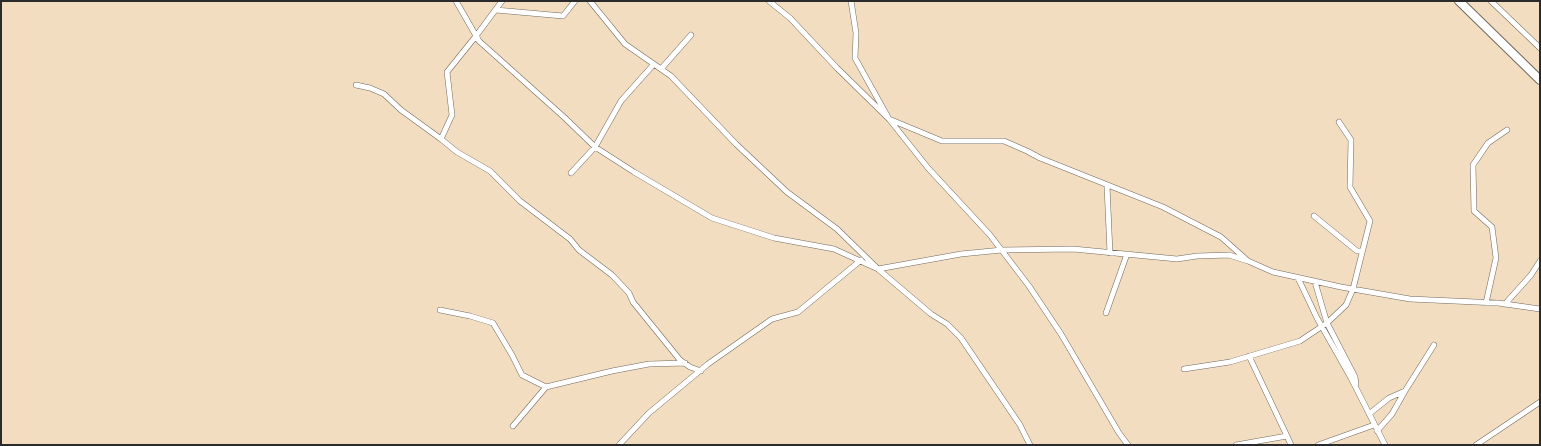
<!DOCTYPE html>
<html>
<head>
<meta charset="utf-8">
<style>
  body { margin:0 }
  #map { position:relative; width:1541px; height:446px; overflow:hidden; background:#f3ddc0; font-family:"Architects Daughter",sans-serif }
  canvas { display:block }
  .frame { position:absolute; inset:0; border:2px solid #2b2b2b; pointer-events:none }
</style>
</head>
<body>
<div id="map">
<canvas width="1541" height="446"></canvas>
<div class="frame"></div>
</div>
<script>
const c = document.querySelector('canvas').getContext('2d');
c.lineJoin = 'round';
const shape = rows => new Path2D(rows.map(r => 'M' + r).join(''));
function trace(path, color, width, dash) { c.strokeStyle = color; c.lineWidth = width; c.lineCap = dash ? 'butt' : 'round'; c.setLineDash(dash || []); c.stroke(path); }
const street = shape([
  [456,1,479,41,565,118,595,147,634,172,712,218,774,238,834,249,878,269,961,254,1002,250,1073,249,1177,259,1197,256,1229,255,1248,261],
  [590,1,625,44,671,76,736,144,787,192,837,229,878,269,931,314,947,324,961,338,1020,425,1030,445],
  [769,1,790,18,837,68,889,119,942,141,1004,141,1027,151,1040,158,1163,207,1221,237,1248,261,1273,272,1341,287,1410,299,1498,303,1540,309],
  [851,1,856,33,855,58,889,119,928,168,990,235,1029,286,1061,334,1119,433,1128,445],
  [1491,1,1540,48],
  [496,10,563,16,575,1],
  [661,69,691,35],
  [356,85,370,88,384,94,401,110,441,139,457,152,490,171,520,201,570,239,579,250,612,275,629,293,633,302,680,360,690,367,701,371],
  [441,139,452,115,447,72,476,36,502,1],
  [571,173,595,147,621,101,654,64],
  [1107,186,1110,253],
  [1314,216,1357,251,1362,251],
  [1298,278,1317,318,1351,378,1385,445],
  [1315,282,1327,323,1355,377,1356,384],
  [1486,303,1496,258,1492,227,1474,211,1473,165,1488,143,1507,130],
  [1505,304,1531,275,1540,261],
  [440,310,470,316,493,323,512,355,522,375,546,387,612,371,649,364,685,363],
  [1106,313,1127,254],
  [1249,356,1287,436],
  [1184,369,1230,362,1300,341,1327,323,1346,305,1353,289,1370,221,1350,187,1351,140,1339,122],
  [1369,414,1389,398,1405,391,1434,345],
  [513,426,546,387],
  [1377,431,1392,414,1405,391],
  [619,445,649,413,708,364,772,319,798,312,861,260],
  [1236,445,1287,436,1291,445],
  [1318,445,1374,425],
  [1476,445,1540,402]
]);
const primary = shape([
  [1459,1,1540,80]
]);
trace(street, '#71695f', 6);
trace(primary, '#71695f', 10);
trace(street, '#fff', 5);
trace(primary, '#fff', 8);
</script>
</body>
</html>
